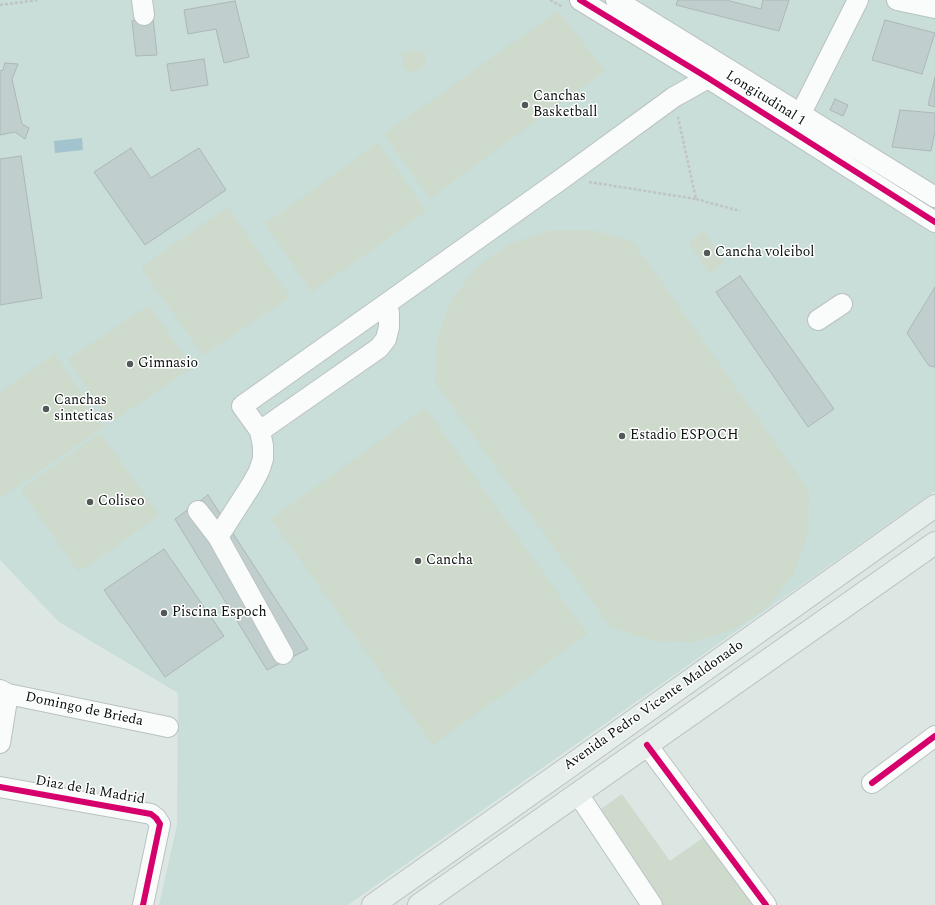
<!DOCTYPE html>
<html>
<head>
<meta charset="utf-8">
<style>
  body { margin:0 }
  canvas { display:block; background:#dce7e4 }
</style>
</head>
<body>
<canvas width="935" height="905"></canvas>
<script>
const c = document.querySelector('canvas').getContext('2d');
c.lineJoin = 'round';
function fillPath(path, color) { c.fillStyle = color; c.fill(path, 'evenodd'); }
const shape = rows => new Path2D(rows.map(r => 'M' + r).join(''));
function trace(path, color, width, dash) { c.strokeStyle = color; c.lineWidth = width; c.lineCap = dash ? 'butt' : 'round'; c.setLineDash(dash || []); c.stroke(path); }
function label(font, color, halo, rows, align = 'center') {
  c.font = font + ' Spectral,serif'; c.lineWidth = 3; c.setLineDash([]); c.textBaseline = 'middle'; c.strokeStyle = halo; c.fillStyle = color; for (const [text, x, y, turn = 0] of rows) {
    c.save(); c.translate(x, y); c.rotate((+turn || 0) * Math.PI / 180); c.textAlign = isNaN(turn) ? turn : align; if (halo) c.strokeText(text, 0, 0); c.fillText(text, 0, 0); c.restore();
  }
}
const built = shape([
  [0,0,935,0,935,491,348,905,159,905,177,825,178,693,59,622,0,560]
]);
const green = shape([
  [558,11,605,71,430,198,384,134],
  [415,49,426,55,424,66,413,74,404,68,402,54],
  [378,143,426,211,312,292,265,224],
  [227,207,290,297,203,355,141,268],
  [551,230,593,230,633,242,809,491,808,533,794,573,768,606,733,630,693,642,651,641,611,627,435,382,437,340,451,301,477,267,511,243],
  [704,231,725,263,709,273,689,242],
  [149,305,192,368,110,423,68,359],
  [55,354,104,427,0,498,0,392],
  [425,408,587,634,433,745,271,519],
  [100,433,159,515,79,572,21,490],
  [622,794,670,861,711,832,764,905,643,905,584,821]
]);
const water = shape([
  [82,138,83,150,55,153,54,141]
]);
const building = shape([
  [678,0,726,0,761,9,763,0,789,0,779,31,676,5,678,0],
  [235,1,249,57,224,63,216,29,188,34,184,10,235,1],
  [153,17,157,55,136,56,132,21,153,17],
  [885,20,935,33,922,74,872,60,885,20],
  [204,59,208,85,171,91,167,64,204,59],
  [5,63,18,64,12,79,22,124,29,128,25,139,15,132,0,135,0,71,3,70,5,63],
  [935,77,935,107,928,105,935,77],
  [835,99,848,105,843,116,830,110,835,99],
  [900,110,935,113,935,132,931,151,892,147,900,110],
  [131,148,151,178,199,148,226,190,145,245,94,172,131,148],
  [21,156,42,298,0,305,0,159,21,156],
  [740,276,834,409,808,427,716,292,740,276],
  [935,287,935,367,929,366,907,333,935,287],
  [208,495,308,649,267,670,175,519,208,495],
  [164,549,224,636,165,677,104,590,164,549]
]);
const path = shape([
  [550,0,563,7],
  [0,5,38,0],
  [589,182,696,199,678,117],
  [696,199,740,211]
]);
const minor = shape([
  [142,0,144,15],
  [580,0,708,78,935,222],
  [616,0,935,197],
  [897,0,935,8],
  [795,125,858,0],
  [386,304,389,313,389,327,386,339,379,348,260,431,242,406,386,304,563,178,674,97,708,78],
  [818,320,842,304],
  [198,511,218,537,283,654],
  [218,537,252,484,259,471,263,459,263,446,260,431],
  [0,690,8,694,168,727],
  [0,743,8,694],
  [647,745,766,905],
  [872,783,935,736],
  [0,787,151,814,156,818,160,824,143,905],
  [578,794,652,905]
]);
const major = shape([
  [373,905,563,771,935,506],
  [419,905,935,543]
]);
const cycleway = shape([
  [580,0,708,78,935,222],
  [647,745,766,905],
  [872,783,935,736],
  [0,787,151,814,156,818,160,824,143,905]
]);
const markers = [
  [525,105,4,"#525a58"],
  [707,253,4,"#525a58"],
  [130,364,4,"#525a58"],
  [46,409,4,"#525a58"],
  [622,436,4,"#525a58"],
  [90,502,4,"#525a58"],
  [418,561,4,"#525a58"],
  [164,613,4,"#525a58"]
];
const poiNames = [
  ["Canchas",533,97],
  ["Basketball",533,113],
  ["Cancha voleibol",715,253],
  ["Gimnasio",138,364],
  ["Canchas",54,401],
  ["sinteticas",54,417],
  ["Estadio ESPOCH",630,436],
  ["Coliseo",98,502],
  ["Cancha",426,561],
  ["Piscina Espoch",172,613]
];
const streetNames = [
  ["Longitudinal 1",765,99,32],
  ["Avenida Pedro Vicente Maldonado",654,706,-35],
  ["Domingo de Brieda",84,710,12],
  ["Diaz de la Madrid",90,791,10]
];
fillPath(built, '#c9ded9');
fillPath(green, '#cddacc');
fillPath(water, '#a3c3ce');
fillPath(building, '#c0cfce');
trace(building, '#aeb7b6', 1);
trace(minor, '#bac2c0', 22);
trace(major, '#bcc1c0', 24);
trace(path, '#c0c5c4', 2.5, [3, 2]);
trace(minor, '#fafbfb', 20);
trace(major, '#e5eeea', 22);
trace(cycleway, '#d6006c', 6);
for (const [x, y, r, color] of markers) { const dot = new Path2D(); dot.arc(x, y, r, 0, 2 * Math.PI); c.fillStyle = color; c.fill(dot); trace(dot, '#fff', 1.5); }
label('14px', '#070e0c', '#fff', poiNames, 'left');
label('14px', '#070e0c', '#fff', streetNames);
</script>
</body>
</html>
